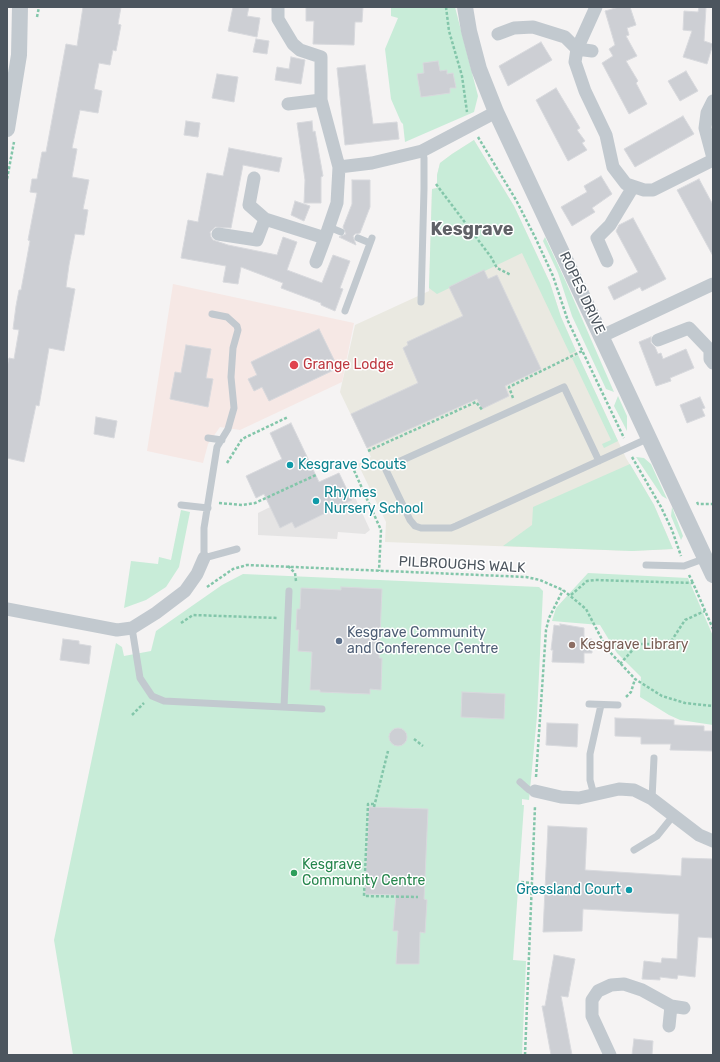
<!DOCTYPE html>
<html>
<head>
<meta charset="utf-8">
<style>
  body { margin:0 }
  #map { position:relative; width:720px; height:1062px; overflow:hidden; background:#f5f3f3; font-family:Rubik,sans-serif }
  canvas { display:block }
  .frame { position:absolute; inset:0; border:8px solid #4c555e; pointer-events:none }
</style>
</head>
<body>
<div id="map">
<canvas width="720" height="1062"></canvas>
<div class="frame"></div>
</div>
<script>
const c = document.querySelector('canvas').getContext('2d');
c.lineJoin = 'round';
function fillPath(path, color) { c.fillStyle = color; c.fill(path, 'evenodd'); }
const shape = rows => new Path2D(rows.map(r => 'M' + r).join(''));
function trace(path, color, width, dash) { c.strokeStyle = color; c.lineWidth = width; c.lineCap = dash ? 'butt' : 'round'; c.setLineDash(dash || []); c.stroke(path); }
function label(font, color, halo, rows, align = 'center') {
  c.font = font + ' Rubik,sans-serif'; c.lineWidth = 3; c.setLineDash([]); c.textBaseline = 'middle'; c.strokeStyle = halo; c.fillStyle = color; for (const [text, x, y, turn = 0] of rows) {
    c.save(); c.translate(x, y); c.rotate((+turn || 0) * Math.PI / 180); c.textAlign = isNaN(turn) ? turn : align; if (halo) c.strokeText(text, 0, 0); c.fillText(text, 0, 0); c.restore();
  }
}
const commercial = shape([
  [474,140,514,206,550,283,561,317,576,351,626,458,654,505,673,549,632,551,385,542,386,522,358,464,371,457,340,392,355,325,429,291,432,189,437,188,437,175,440,163,452,154]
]);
const education = shape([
  [339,473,349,494,353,493,370,530,365,534,338,532,337,539,258,535,258,513]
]);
const medical = shape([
  [173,284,354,323,342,382,240,430,220,427,208,444,203,463,147,451]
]);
const green = shape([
  [391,7,455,7,478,96,474,112,405,142,403,124,401,122,391,99,385,49,398,18,391,16],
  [474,140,514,206,550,283,561,317,576,351,570,354,522,253,437,294,429,288,432,189,437,188,437,175,440,163,452,154],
  [545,237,566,282,614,392,606,389,572,316,558,273,543,241],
  [578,355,618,441,604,448,602,444,611,440,572,358],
  [618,396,627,416,627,431,614,406],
  [636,457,644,458,651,464,667,499,662,496],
  [630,464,654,505,673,549,632,551,503,546,532,525,533,507],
  [672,507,683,536,681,540,671,516],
  [181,510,190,512,179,567,166,587,146,600,124,608,131,561,158,564,159,557,171,560],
  [588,573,688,578,713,636,713,725,680,720,669,715,640,697,641,677,617,653,600,625,552,621,556,608],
  [243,574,539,587,543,591,537,716,529,800,522,799,522,805,524,805,513,960,526,961,522,1055,73,1055,54,940,116,643,122,647,124,656,151,651,156,631,222,585]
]);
const building = shape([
  [83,7,121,7,118,24,121,25,116,51,113,50,110,65,99,63,94,89,102,91,98,113,80,110,72,148,77,149,72,177,89,180,83,209,88,210,84,235,75,234,69,265,66,287,75,289,64,351,49,348,39,406,36,405,24,462,7,458,7,367,9,358,14,359,19,330,13,329,16,306,19,290,21,290,30,241,28,240,37,193,30,192,32,179,37,179,42,152,46,152,66,44,77,46,83,7],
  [233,7,249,7,247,16,260,18,257,37,228,31,233,7],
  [306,7,363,7,362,22,355,22,354,45,313,44,314,21,306,21,306,7],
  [619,7,630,7,636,25,627,28,629,35,626,36,637,56,626,61,638,81,636,83,647,104,629,114,602,63,613,56,609,49,615,45,605,11,619,7],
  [699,7,706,7,704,41,713,44,707,64,683,57,692,31,683,30,684,11,698,12,699,7],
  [256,39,269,41,267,54,253,52,256,39],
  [541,42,552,60,508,86,499,66,541,42],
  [291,57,305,60,301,84,275,80,277,67,289,69,291,57],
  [438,61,440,71,447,70,447,74,453,73,456,88,450,88,450,93,421,97,417,74,424,73,423,63,438,61],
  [365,65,373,124,397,122,399,139,345,145,337,68,365,65],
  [686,71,698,91,680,101,668,81,686,71],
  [217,74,238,77,234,102,212,98,217,74],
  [556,88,580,128,577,130,585,141,582,143,587,150,568,161,536,100,556,88],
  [683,116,694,134,635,167,624,149,683,116],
  [186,121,200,123,198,137,184,135,186,121],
  [312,121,313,132,315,131,323,176,321,177,321,203,304,203,305,180,297,123,312,121],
  [229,148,282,158,279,172,243,165,231,228,215,227,210,232,211,237,213,240,228,245,277,255,283,237,297,242,287,270,322,283,333,255,350,261,340,288,343,289,335,311,321,305,321,303,281,288,283,283,241,267,238,284,223,282,226,266,181,258,188,220,198,222,207,173,223,176,229,148],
  [601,176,612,194,592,208,595,212,572,226,561,207,587,192,584,186,601,176],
  [699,179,713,205,713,256,677,190,699,179],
  [352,180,370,180,370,207,360,233,355,234,353,236,356,245,339,237,346,234,343,227,352,204,352,180],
  [295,201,310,206,304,221,291,215,295,201],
  [633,218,666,279,642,291,640,287,614,300,608,287,638,272,616,231,619,225,633,218],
  [484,270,488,279,497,275,541,369,505,386,509,396,482,409,477,399,367,448,351,414,418,383,403,348,408,345,407,342,463,316,449,287,484,270],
  [319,329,338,368,269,401,262,387,254,391,248,379,257,375,251,362,319,329],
  [651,337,651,343,655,347,658,354,661,353,663,359,686,349,694,368,670,378,671,381,656,386,639,342,651,337],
  [186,345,211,349,206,378,213,379,208,407,170,399,175,372,181,373,186,345],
  [700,397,705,408,702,409,705,416,687,423,680,405,700,397],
  [96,417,117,421,114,438,94,434,96,417],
  [291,423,319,482,339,473,352,500,295,528,292,522,280,528,264,494,256,498,246,476,282,459,270,433,291,423],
  [341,587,382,589,379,658,382,658,381,690,370,689,370,694,320,692,320,690,310,690,312,652,298,651,299,630,296,630,297,609,300,609,301,588,341,590,341,587],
  [560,624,584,628,584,639,592,639,592,653,584,653,584,663,552,662,553,650,551,650,554,625,560,626,560,624],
  [63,639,79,641,79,644,91,646,89,664,60,660,63,639],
  [462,692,505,694,504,719,461,717,462,692],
  [615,718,674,720,674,725,704,726,704,731,713,731,713,751,670,750,671,744,641,744,641,737,615,736,615,718],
  [547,723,578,724,577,747,546,745,547,723],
  '389 737a9 9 0 1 1 18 0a9 9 0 1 1-18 0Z',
  [369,807,428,809,424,899,427,900,425,933,420,932,419,964,396,964,398,931,393,931,396,895,365,894,369,807],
  [548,826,587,828,585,870,681,876,682,858,713,859,713,938,698,937,695,977,678,975,677,979,660,977,660,980,642,979,644,961,661,963,662,958,677,959,679,914,583,909,582,931,543,932,548,826],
  [554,955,575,959,568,997,561,996,572,1055,551,1055,542,1006,545,1006,554,955],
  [634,1039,653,1041,652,1055,632,1055,634,1039]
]);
const path = shape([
  [446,7,449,31,462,76,467,112],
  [37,17,39,7],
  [478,137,516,200,535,237,553,276,568,321,624,438],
  [7,179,14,142],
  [436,184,491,257,497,268,511,275],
  [513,398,509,387,582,351],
  [368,451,476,402,483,411],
  [632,457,661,507,672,530,681,556],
  [227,463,242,439,288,417],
  [352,466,381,530,379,571],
  [697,502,698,504,713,504],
  [219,503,243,505,255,503,316,475],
  [288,566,295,573,296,581],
  [689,575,693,583],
  [207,587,233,569,247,565,526,577,540,580,563,590,586,609,607,649,635,679,662,696,685,703,713,706],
  [571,595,587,581,595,580,693,583,713,629],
  [181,623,193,615,278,618],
  [620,664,638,644,654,644,672,640,685,620,705,611],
  [626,697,631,692,635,679],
  [132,715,144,703],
  [414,739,423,746],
  [536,777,546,630,549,618,563,590],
  [374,804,368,804,364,896,418,897],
  [374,807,388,751],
  [521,882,532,883],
  [525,1055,535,806]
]);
const service = shape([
  [329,227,341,232],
  [358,238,370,243],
  [421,302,424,189,424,158,422,151],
  [345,311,372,238],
  [212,314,227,317,237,326,238,330,233,348,231,377,234,408,228,429,217,447,204,528,204,558,237,549],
  [208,438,222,440],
  [599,461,564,387,385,468,410,520,415,526,421,528,451,528,456,526,649,438],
  [181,505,208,508],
  [646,565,684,566,706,558],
  [132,628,140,678,152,696,164,701,322,709],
  [589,704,618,705],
  [284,707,289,591],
  [520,782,529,790,535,791],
  [594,795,590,780,590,754,601,705],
  [652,799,654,758],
  [634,850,657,836,673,816]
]);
const minor = shape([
  [278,7,278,19,293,44,300,50,321,57,321,100,339,167],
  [498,34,514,28,533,27,565,37,577,49,575,62,585,91,606,135,613,167,626,184,644,190,653,190,713,160],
  [592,51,577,49,596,7],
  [713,101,707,113,705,128,713,158],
  [288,104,321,100],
  [254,178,249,205,265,219,325,238,337,203,339,167,372,163,422,151,496,112],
  [218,234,257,240,265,219],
  [607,261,597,238,610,225,633,187],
  [316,262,325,238],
  [602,336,713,284],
  [658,340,689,328,710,350,710,359,713,363],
  [7,609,117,630,132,628,156,613,185,591,197,574,204,558],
  [535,791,561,797,579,798,619,789,634,790,652,799,699,835,713,841],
  [669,1026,671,1006],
  [610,1055,592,1016,592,1000,598,991,611,985,624,984,642,990,671,1006,684,1008]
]);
const tertiary = shape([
  [465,7,469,31,479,69,496,112,713,575],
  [7,129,19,55,20,7]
]);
const markers = [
  [294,365,5,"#e0444e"],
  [290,465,4,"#0f9aa8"],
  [316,501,4,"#0f9aa8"],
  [339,641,4,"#5c6f8a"],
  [572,645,4,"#8d6e63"],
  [294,873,4,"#2e9e5b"],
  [629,890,4,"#0f9aa8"]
];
const streetNames = [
  ["ROPES DRIVE",582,293,65],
  ["PILBROUGHS WALK",462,565,3]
];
const healthNames = [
  ["Grange Lodge",303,365]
];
const cultureNames = [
  ["Kesgrave Scouts",298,465],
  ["Rhymes",324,493],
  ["Nursery School",324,509],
  ["Gressland Court",621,890,"right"]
];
const serviceNames = [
  ["Kesgrave Community",347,633],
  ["and Conference Centre",347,649]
];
const educationNames = [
  ["Kesgrave Library",580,645]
];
const leisureNames = [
  ["Kesgrave",302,865],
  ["Community Centre",302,881]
];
const districtNames = [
  ["Kesgrave",472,230]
];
fillPath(commercial, '#eae9e1');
fillPath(education, '#e5e4e4');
fillPath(medical, '#f6e8e5');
fillPath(green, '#c8ecd8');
fillPath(building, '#cdcfd4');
trace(building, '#d8d9dd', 1);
trace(path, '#83c6aa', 2.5, [3, 2]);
trace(service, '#c2c9cf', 7);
trace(minor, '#c2c9cf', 13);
trace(tertiary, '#c2c9cf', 16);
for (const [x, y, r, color] of markers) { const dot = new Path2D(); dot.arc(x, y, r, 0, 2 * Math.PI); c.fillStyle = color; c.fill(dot); trace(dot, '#fff', 1.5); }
label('14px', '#4c555e', '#fff', streetNames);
label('14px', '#be3a42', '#fff', healthNames, 'left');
label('14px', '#0d838f', '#fff', cultureNames, 'left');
label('14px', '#4e5e75', '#fff', serviceNames, 'left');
label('14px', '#785e54', '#fff', educationNames, 'left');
label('14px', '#27864d', '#fff', leisureNames, 'left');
label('bold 18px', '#606267', '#fff', districtNames);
</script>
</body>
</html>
